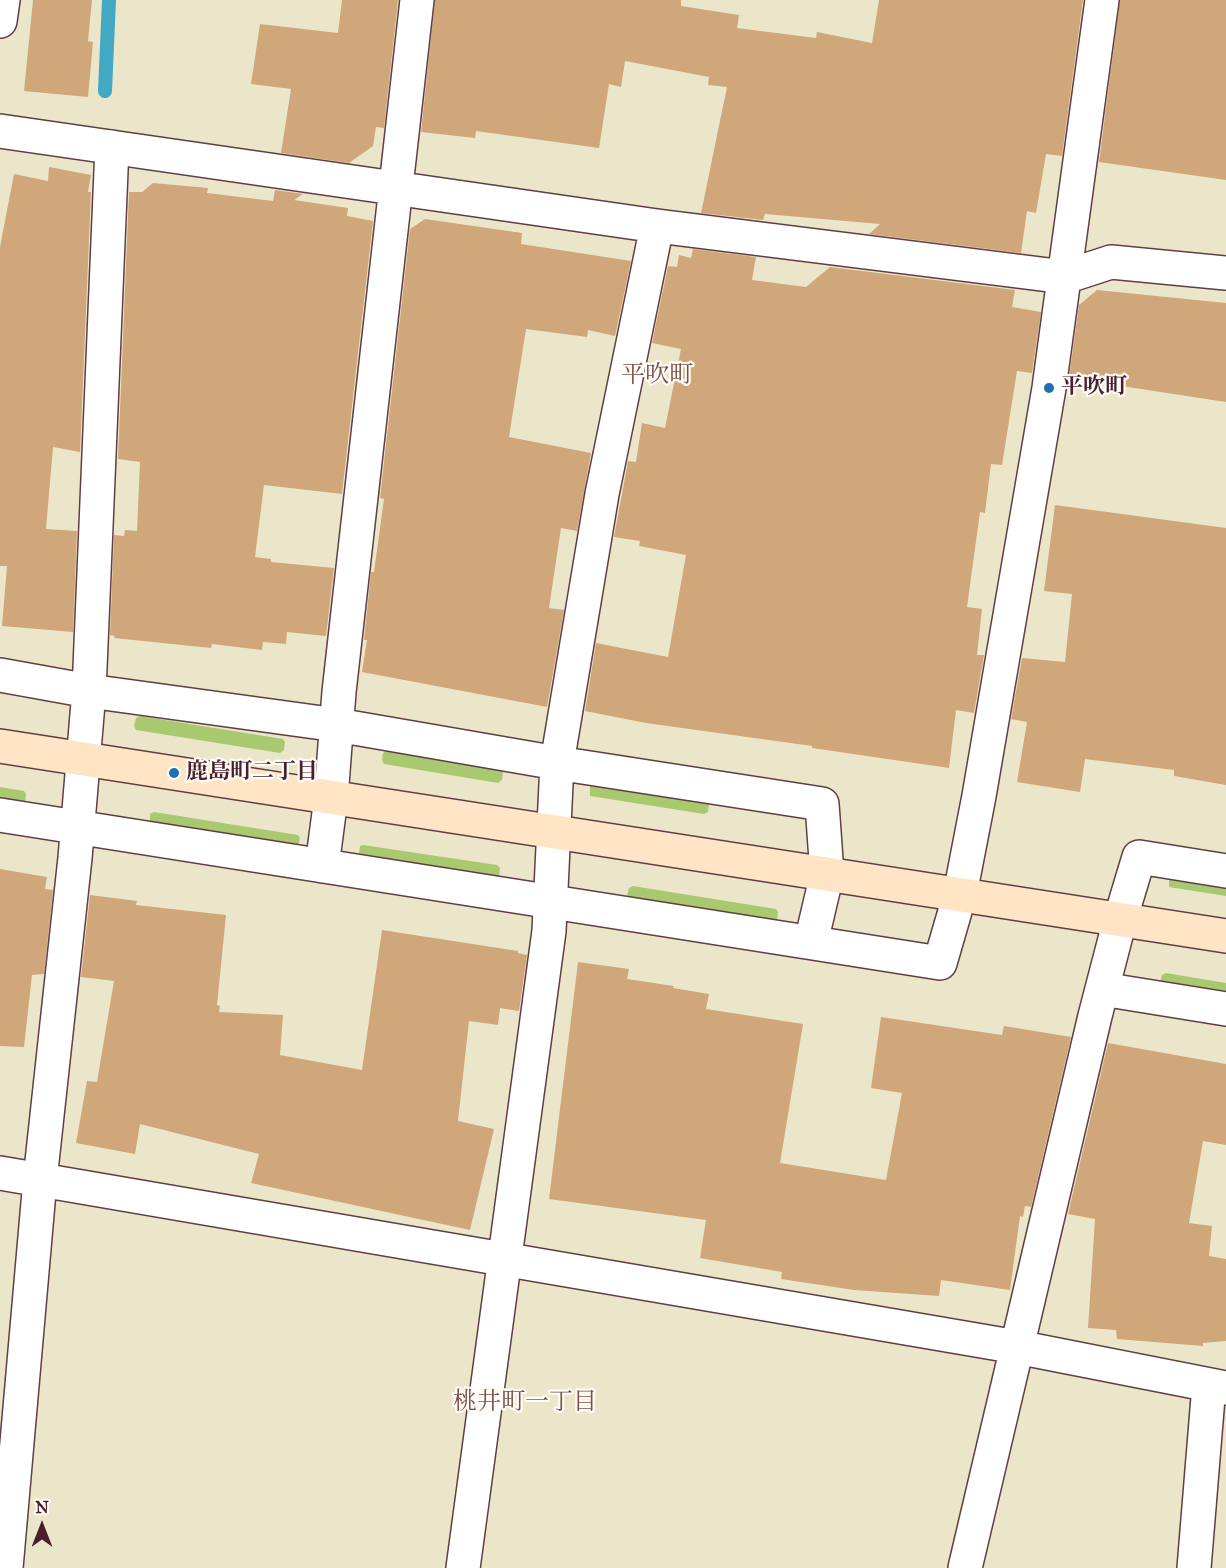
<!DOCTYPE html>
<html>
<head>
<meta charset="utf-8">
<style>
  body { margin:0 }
  #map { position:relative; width:1226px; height:1568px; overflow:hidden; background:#ebe6c9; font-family:"IM FELL Great Primer",serif }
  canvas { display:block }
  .north { position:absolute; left:12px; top:1496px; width:60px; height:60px; -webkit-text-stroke:4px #fdfcf7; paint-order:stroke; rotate:0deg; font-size:16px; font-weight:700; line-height:24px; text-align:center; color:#4a1f2b }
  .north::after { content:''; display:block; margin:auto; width:21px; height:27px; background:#4a1f2b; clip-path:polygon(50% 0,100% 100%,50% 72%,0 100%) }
</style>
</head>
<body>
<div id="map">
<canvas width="1226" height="1568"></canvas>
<div class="north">N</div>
</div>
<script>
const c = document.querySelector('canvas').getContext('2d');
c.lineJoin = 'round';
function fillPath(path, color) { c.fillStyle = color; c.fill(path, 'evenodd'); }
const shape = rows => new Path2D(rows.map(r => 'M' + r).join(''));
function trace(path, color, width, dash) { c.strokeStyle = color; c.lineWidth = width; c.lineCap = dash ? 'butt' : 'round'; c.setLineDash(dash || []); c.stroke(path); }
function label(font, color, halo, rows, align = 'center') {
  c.font = font + ' "IM FELL Great Primer","Noto Serif JP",serif'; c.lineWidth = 4.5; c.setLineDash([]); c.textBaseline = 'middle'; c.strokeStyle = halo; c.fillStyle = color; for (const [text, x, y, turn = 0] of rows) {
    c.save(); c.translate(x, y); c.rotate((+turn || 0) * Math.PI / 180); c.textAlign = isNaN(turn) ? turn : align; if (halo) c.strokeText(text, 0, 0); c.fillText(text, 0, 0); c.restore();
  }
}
const green = shape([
  [140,716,283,739,285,742,284,750,280,753,136,730,134,726,136,718],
  [387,750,500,769,503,772,502,780,498,783,384,764,382,760,383,753],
  [590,784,707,801,709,804,708,812,704,814,590,796],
  [0,787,24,791,26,794,25,803,0,801],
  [154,812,298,835,300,838,298,847,150,825,150,814],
  [363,845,497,865,500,868,499,877,494,878,360,857,359,854,360,846],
  [1169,875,1226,882,1226,896,1169,887],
  [633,886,776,909,778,912,777,921,629,899,627,896,629,888],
  [1166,973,1226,983,1226,997,1160,983,1162,975]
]);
const stream = shape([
  [105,91,109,0]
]);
const building = shape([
  [33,0,92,0,88,41,93,42,88,97,24,91],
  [342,0,398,0,384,128,376,127,373,146,349,163,281,153,291,89,251,84,260,24,338,33],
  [435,0,681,0,681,6,739,15,737,28,816,38,817,32,872,43,879,0,1083,0,1062,156,1046,154,1036,213,1027,211,1021,253,869,234,880,224,765,214,763,220,701,213,727,87,708,85,709,77,625,61,621,87,609,84,599,148,476,131,475,138,421,132],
  [1120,0,1226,0,1226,180,1099,162],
  [49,167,91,175,88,192,91,192,80,452,53,447,46,529,77,531,73,632,2,626,7,566,0,566,0,247,14,174,48,181],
  [153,183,208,188,207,193,273,201,275,190,303,194,294,200,348,208,347,216,373,221,342,494,264,485,255,557,271,559,271,562,334,568,326,636,287,632,286,644,263,642,262,650,212,644,211,648,114,638,115,636,110,635,114,535,124,536,125,530,137,531,140,462,118,459,129,192,142,192],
  [425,219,522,233,521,244,631,261,615,336,588,330,587,337,526,329,509,437,591,453,577,531,561,528,549,608,564,610,547,707,362,672,367,640,364,640,371,572,374,572,384,499,380,498,410,229],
  [693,249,756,257,752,280,806,287,830,267,1015,290,1012,307,1041,312,1032,373,1017,371,1002,465,991,464,985,513,980,512,967,607,982,609,977,655,984,655,974,713,956,710,949,768,812,748,812,746,646,723,585,711,596,643,668,657,686,555,639,546,640,541,614,537,628,461,636,462,642,423,665,428,681,349,652,343,668,266,677,267,679,255,691,258],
  [1097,290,1226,303,1226,402,1069,378,1079,305],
  [1055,505,1226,528,1226,785,1174,776,1174,770,1085,759,1080,792,1017,782,1027,722,1011,719,1022,658,1065,662,1072,594,1044,591],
  [0,869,47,877,45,889,53,890,44,974,32,975,24,1047,0,1046],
  [90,895,137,901,136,905,226,915,217,1005,220,1006,219,1012,283,1015,280,1055,362,1070,382,930,518,951,518,953,527,955,519,1011,500,1008,498,1025,469,1021,458,1121,494,1129,470,1230,251,1183,259,1154,140,1124,135,1154,76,1143,87,1081,97,1082,114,981,81,977],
  [578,962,629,969,627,979,674,986,673,988,709,994,706,1009,803,1024,780,1163,886,1180,902,1093,871,1088,881,1017,1002,1035,1004,1026,1071,1037,1031,1207,1025,1206,1023,1217,1020,1216,1010,1290,941,1280,939,1296,854,1290,781,1279,782,1272,700,1258,706,1220,549,1199],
  [1108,1043,1226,1064,1226,1145,1203,1141,1189,1223,1212,1226,1209,1256,1226,1259,1226,1341,1203,1343,1203,1346,1117,1339,1116,1330,1088,1328,1095,1219,1068,1214]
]);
const street = shape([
  [0,21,3,0],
  [0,131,657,226,1065,277,1111,262,1226,273],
  [0,675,89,691,337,725,557,763,822,804,827,874,811,942],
  [0,815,940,963,960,894,979,796,1049,388,1102,0],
  [322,866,331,798,339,692,417,0],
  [1102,989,1226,1009],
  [0,1173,1017,1347,1226,1388],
  [6,1568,40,1180,75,858,89,691,112,147],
  [463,1568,549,931,557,763,602,494,657,226],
  [965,1568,1095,1016,1120,920,1139,857,1226,871],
  [1194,1568,1209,1385]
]);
const secondary = shape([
  [0,746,1226,936]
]);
const markers = [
  [1049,388,6,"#1f6fb2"],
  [174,773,6,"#1f6fb2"]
];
const poiNames = [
  ["平吹町",1061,388],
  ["鹿島町二丁目",186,773]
];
const neighbourhoodNames = [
  ["平吹町",657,376],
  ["桃井町一丁目",525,1403]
];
fillPath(green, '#a9c971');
trace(stream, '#43a8c3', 14);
fillPath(building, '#d0a77a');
trace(street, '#623d43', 36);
trace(secondary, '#623d43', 36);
trace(street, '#fff', 33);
trace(secondary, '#ffe4c6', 33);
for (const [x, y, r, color] of markers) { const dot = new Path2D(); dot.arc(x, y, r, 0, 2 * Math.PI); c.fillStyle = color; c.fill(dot); trace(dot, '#fdfcf7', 2); }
label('bold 22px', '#4a1f2b', '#fdfcf7', poiNames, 'left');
label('24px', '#794f47', '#fdfcf7', neighbourhoodNames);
</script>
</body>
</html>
